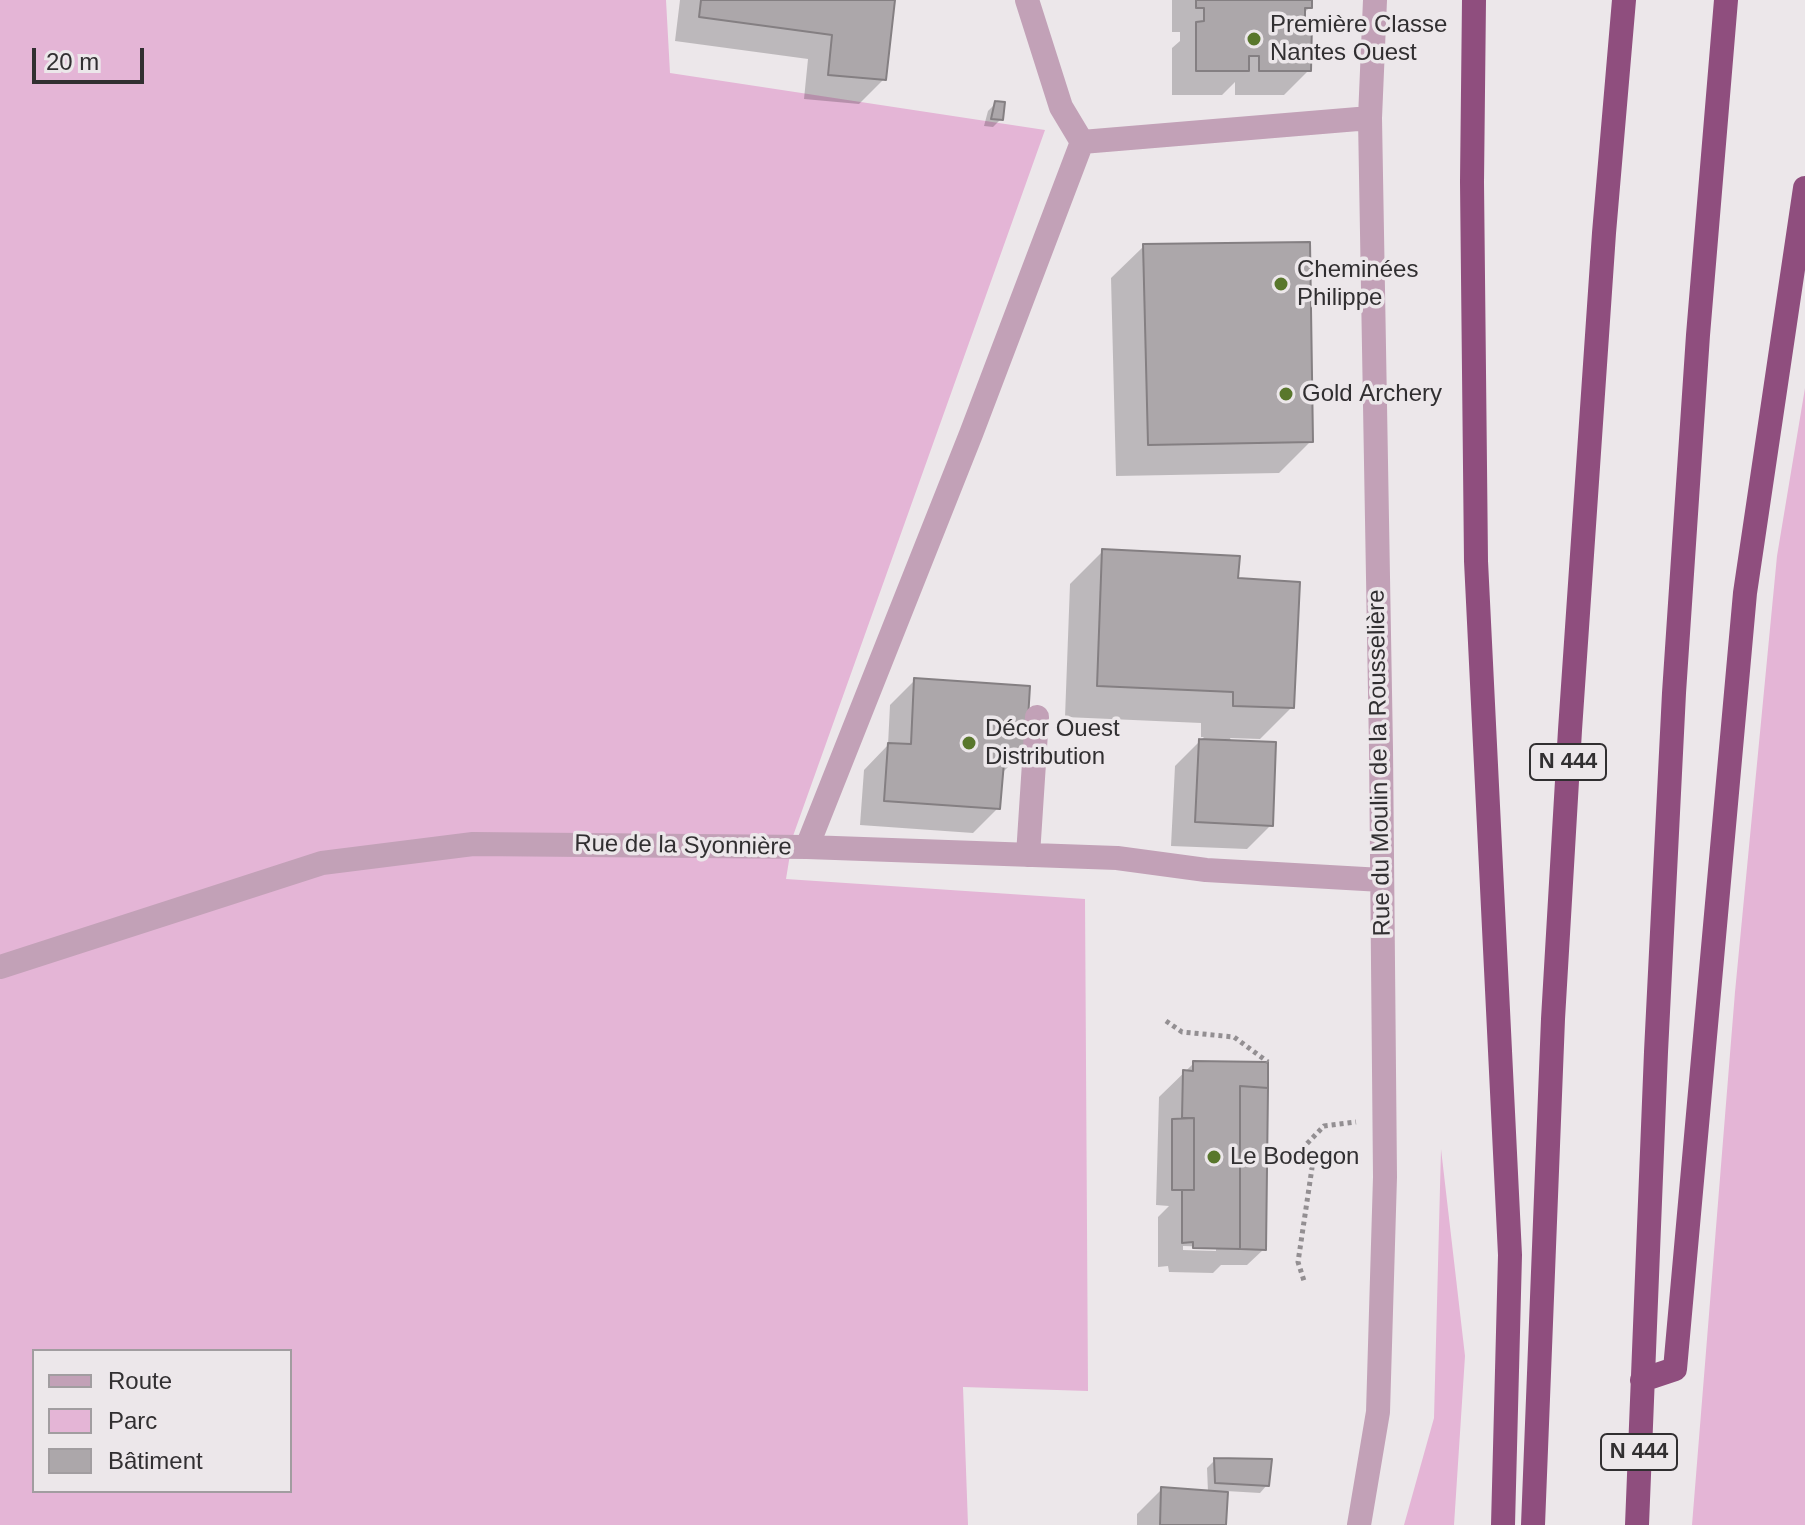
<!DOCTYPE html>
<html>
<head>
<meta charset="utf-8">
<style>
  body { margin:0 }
  #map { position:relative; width:1805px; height:1525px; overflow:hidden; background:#ece7ea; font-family:Arial,sans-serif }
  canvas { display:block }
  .legend { position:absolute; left:32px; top:1349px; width:260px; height:144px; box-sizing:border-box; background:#ece7ea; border:2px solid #a19da0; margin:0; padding:10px 14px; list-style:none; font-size:24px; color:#312f31 }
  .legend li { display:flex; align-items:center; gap:16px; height:40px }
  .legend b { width:40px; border:2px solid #a19da0 }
  .scale { position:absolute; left:32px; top:48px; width:112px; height:36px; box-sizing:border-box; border:4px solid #312f31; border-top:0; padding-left:10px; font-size:24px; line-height:28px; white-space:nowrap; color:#312f31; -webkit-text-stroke:6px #ece7ea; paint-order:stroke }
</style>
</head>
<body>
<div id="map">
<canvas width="1805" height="1525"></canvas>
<ul class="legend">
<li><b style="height:10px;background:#c2a1b7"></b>Route</li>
<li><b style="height:22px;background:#e4b5d6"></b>Parc</li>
<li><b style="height:22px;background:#aca7aa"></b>Bâtiment</li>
</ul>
<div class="scale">20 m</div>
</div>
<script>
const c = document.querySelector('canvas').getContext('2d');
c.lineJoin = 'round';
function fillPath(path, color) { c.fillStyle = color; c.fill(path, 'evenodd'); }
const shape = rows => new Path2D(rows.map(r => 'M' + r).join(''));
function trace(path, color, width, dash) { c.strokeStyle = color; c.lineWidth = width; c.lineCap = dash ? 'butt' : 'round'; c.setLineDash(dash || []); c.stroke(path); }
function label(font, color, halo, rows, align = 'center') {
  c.font = font + ' Arial,sans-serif'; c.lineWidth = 7; c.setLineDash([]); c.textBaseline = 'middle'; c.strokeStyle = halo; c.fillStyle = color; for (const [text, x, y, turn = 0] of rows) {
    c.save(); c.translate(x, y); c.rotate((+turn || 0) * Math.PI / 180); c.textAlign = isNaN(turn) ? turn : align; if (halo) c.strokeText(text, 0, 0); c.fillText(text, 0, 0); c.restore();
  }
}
const green = shape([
  [0,0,666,0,670,73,1045,130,793,836,786,879,1085,899,1088,1391,963,1387,968,1525,0,1525],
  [34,1351,290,1351,290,1491,34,1491],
  [1805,388,1805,1525,1692,1525,1735,992,1777,556],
  [1441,1149,1465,1356,1454,1525,1404,1525,1434,1418]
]);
const shadow = shape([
  [680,0,893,0,884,79,859,104,804,99,808,59,675,41],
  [1172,0,1310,0,1310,7,1303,14,1309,70,1284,95,1235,95,1235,82,1222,95,1172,95,1172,48,1180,41,1180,32,1172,32],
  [996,103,1001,119,993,127,984,126,988,111],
  [1144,246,1311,441,1279,473,1116,476,1111,278],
  [1103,551,1236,580,1292,707,1260,739,1230,738,1271,825,1247,849,1171,846,1175,766,1204,737,1201,737,1201,723,1065,717,1070,584],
  [915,680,1024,751,1001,774,998,808,973,833,860,825,864,770,888,745,890,705],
  [1194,1063,1264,1249,1247,1265,1221,1265,1213,1273,1169,1272,1168,1266,1158,1267,1158,1217,1169,1206,1156,1205,1159,1097],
  [1183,1246,1216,1247,1216,1251,1183,1250],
  [1215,1460,1267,1485,1260,1493,1226,1491,1224,1525,1137,1525,1137,1514,1162,1489,1208,1492,1207,1468]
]);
const building = shape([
  [701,0,895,0,886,80,828,75,832,35,699,17,701,0],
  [1196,0,1312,0,1312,8,1305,8,1305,21,1312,21,1311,71,1259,71,1259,56,1249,56,1249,71,1196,71,1196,22,1204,21,1204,8,1196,8,1196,0],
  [995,101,1005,102,1003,120,991,119,995,101],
  [1310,242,1313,442,1148,445,1143,244,1310,242],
  [1102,549,1240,556,1238,578,1300,582,1294,708,1233,706,1233,692,1097,686,1102,549],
  [914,678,1030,686,1026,752,1005,751,1000,809,884,801,888,743,911,744,914,678],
  [1199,739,1276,742,1273,826,1195,822,1199,739],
  [1193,1061,1268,1062,1268,1088,1240,1086,1240,1249,1193,1248,1193,1242,1182,1243,1182,1190,1194,1190,1194,1118,1182,1118,1183,1070,1193,1071,1193,1061],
  [1240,1086,1268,1088,1266,1250,1240,1249,1240,1086],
  [1194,1118,1194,1190,1172,1190,1172,1119,1194,1118],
  [1214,1458,1272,1459,1269,1486,1215,1483,1214,1458],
  [1161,1487,1228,1492,1226,1525,1160,1525,1161,1487]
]);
const path = shape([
  [1166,1021,1182,1032,1234,1037,1268,1062],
  [1267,1151,1296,1155,1312,1168,1298,1262,1305,1284],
  [1296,1155,1324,1126,1356,1122]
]);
const minor = shape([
  [1027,0,1061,107,1082,142],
  [1082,142,1370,118],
  [807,847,971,434,1082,142],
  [1028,855,1037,717],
  [0,967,322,863,473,844,807,847,1117,858,1206,870,1382,880],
  [1359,1525,1378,1412,1385,1177,1381,749,1370,118,1375,0]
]);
const highway = shape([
  [1474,0,1472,182,1476,561,1510,1255,1503,1525],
  [1642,1380,1675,1369,1745,593,1805,188],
  [1533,1525,1553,1019,1570,730,1604,233,1624,0],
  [1637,1525,1656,1052,1674,693,1698,335,1726,0]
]);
const markers = [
  [1254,39,8,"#59772c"],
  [1281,284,8,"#59772c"],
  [1286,394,8,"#59772c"],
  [969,743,8,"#59772c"],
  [1214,1157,8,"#59772c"]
];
const shields = [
  [1568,762,76],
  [1639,1452,76]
];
const shieldNames = [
  ["N 444",1568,762],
  ["N 444",1639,1452]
];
const poiNames = [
  ["Première Classe",1270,25],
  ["Nantes Ouest",1270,53],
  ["Cheminées",1297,270],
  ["Philippe",1297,298],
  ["Gold Archery",1302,394],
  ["Décor Ouest",985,729],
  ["Distribution",985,757],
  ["Le Bodegon",1230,1157]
];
const streetNames = [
  ["Rue du Moulin de la Rousselière",1380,763,-91],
  ["Rue de la Syonnière",683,846,1]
];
fillPath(green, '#e4b5d6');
fillPath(shadow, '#0003');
fillPath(building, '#aca7aa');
trace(building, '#847f82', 2);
trace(path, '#938f92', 5, [4, 4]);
trace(minor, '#c2a1b7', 24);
trace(highway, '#8f4e7e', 24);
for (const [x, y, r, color] of markers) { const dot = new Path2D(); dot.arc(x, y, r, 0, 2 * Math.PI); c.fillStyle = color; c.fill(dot); trace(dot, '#ece7ea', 3); }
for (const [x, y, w] of shields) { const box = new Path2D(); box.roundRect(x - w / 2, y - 18, w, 36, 6); c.fillStyle = '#ece7ea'; c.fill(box); trace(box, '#312f31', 2); }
label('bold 22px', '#312f31', null, shieldNames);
label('24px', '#312f31', '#ece7ea', poiNames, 'left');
label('24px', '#312f31', '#ece7ea', streetNames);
</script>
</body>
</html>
